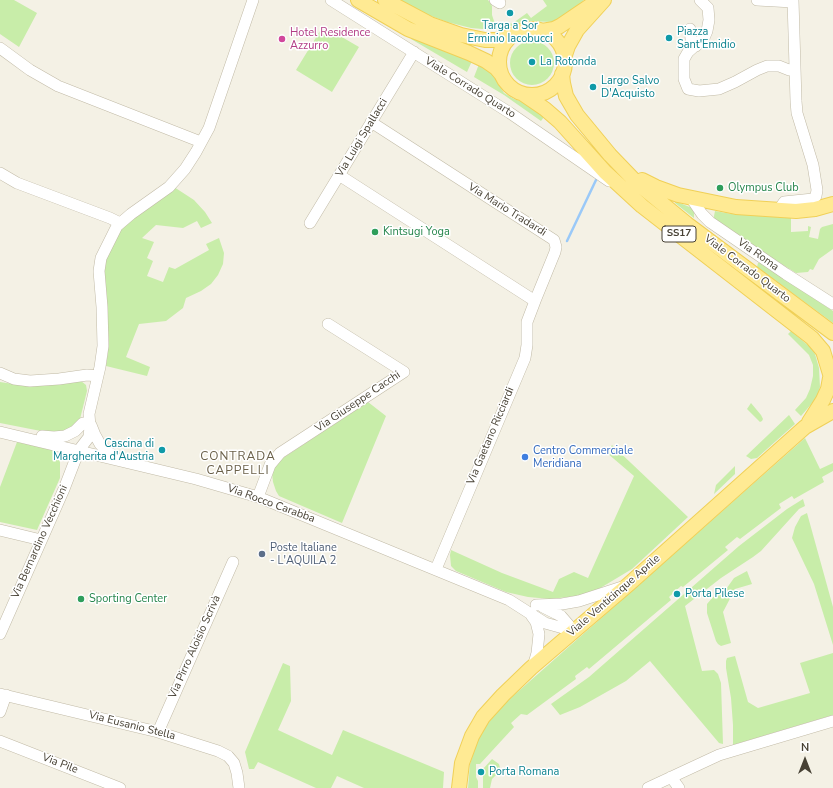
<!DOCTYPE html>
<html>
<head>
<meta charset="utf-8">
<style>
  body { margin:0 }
  #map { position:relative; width:833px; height:788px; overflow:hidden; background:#f4f1e5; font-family:"Nunito Sans",sans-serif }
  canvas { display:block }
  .north { position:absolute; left:785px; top:740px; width:40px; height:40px; -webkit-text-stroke:3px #fff; paint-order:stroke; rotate:0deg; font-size:11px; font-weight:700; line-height:16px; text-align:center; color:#474134 }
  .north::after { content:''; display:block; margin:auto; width:14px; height:18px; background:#474134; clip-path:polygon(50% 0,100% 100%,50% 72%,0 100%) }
</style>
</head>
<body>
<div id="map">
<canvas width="833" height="788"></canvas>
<div class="north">N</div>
</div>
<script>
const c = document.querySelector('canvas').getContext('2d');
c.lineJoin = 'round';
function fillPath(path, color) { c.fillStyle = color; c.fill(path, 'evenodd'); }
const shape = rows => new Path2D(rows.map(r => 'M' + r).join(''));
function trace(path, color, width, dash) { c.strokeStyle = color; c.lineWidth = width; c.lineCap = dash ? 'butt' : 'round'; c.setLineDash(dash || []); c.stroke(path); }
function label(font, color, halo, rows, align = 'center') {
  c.font = font + ' "Nunito Sans",sans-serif'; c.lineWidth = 3; c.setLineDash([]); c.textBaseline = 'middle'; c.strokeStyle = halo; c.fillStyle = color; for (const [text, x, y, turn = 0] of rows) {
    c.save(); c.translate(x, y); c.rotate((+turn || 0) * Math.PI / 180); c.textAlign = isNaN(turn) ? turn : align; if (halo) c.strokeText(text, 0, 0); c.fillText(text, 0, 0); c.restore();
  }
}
const green = shape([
  [0,0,14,0,37,13,19,47,0,34],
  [398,0,488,0,492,6,492,15,494,21,498,24,505,25,513,23,527,13,531,18,547,6,543,0,584,0,570,12,553,22,525,21,503,29,494,30,471,28,447,22,423,13],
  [323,26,359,47,332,92,296,70],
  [412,37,472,61,467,72,411,39],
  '510 63a22 22 0 1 1 44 0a22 22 0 1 1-44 0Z',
  [479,64,491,72,504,93,514,99,523,102,544,117,541,121,504,95,474,77],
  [174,187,194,200,205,212,212,223,201,228,197,221,183,228,156,225,142,238,154,242,147,258,153,261,147,276,163,282,169,267,175,269,209,250,206,244,219,238,224,253,223,264,218,275,211,284,201,291,186,298,183,308,166,321,139,324,126,357,150,367,147,376,106,366,109,343,103,270,104,260,118,230],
  [675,201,692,208,694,212,694,218,675,203],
  [715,211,732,214,791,217,791,232,808,231,808,226,811,227,809,237,818,239,820,229,822,227,833,224,833,249,819,259,813,270,810,269,808,272,796,273,713,221],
  [758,263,761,263,833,311,833,323,757,267],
  [791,331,810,347,815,354,819,368,820,387,818,394,814,401,801,416,795,410,806,398,810,389,813,376,813,365,809,355,788,334],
  [81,381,86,385,87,391,80,419,71,430,51,433,0,423,0,382,26,386],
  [368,402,386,416,342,523,279,496,276,491,273,482,272,473,276,465,283,458],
  [751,403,761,415,763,419,762,421,760,422,747,409],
  [789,415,795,424,757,458,751,459,746,456],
  [805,438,820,469,833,463,833,471,822,477,824,482,794,499,792,496,779,504,781,508,740,539,737,537,725,547,728,550,683,587,681,586,669,597,671,600,589,669,587,667,575,676,576,679,527,715,521,714,511,723,514,727,480,764,476,764,476,777,478,781,478,788,468,788,470,764,477,742,488,723,504,704],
  [17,442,49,449,55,451,60,458,60,478,37,530,0,522,0,487],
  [612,445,688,517,632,569,597,590,577,596,550,599,528,597,506,592,456,571,451,566,450,555,451,550,502,573,553,592,559,579,574,572,588,578,634,476,607,453],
  [735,466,735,474,714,494,716,485],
  [803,499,805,506,799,509,761,551,753,557,721,578,685,606,702,671,714,670,718,674,721,683,723,744,719,743,650,661,626,681,580,707,560,715,551,704,589,677,739,546,787,509],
  [807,513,833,607,833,645,814,584,792,538,795,527,801,516],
  [747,571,752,584,735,589,723,612,731,643,721,646,718,644,716,641,707,613,707,604,713,597,724,592,734,578],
  [833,653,833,715,733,745,733,725,731,698,726,668,726,661,727,658,735,656,748,702,758,708,810,693,800,663],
  [283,663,290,666,291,701,278,730,332,755,343,730,444,772,443,788,364,788,337,776,331,788,316,788,258,762,254,769,249,769,245,752],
  [492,759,499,764,500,768,499,772,492,779,490,788,483,788,483,769]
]);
const stream = shape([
  [567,241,596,180]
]);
const minor = shape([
  [331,0,510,113,609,181],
  [495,0,500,3],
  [700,0,708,8,709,20,707,31,704,38,688,52,684,59,684,79,688,89,699,91,719,89,735,82,757,70,767,66,779,66,789,70,795,70],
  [757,0,793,2],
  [690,29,691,39,696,46],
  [0,48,30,70,58,86,201,142],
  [0,173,17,183,110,218,120,223],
  [339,175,535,301,555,252,556,247,554,240,371,122],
  [691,198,702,214,710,222,786,274,833,304],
  [781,211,782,205,784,202,813,199,816,196,817,190,813,165,797,113,796,101,793,0],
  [310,223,414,52],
  [0,373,14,379,30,381,59,379,87,375,98,376],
  [91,425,95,435,100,444,107,451,115,457],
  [0,432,196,479,258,497,509,600,545,623,574,631],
  [42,436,54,437,65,436,75,431,83,423],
  [258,497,270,465,280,453,404,372,328,324],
  [0,530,41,540],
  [436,569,525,358,527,345,527,322,535,301],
  [536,605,562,604,579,601,622,587],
  [543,607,561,616,574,631],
  [531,615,536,622,539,634,537,653,533,667],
  [0,634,64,489,79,450,89,437,90,427,89,414,100,367,103,346,102,307,99,271,101,258,117,226,131,214,169,187,185,169,196,152,209,128,253,0],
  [0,694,158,732,218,751,228,756,234,763,237,773,239,788],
  [0,712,6,695],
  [158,732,233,562],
  [0,741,120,788],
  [671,777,679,788],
  [648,788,719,755,833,721]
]);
const major = shape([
  [358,0,408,29,469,53,486,61,496,68,501,74],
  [385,0,430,24,461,35,485,40,496,40,512,36],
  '499 62a33 33 0 1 1 66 0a33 33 0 1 1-66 0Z',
  [542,31,554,29,560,26,591,5],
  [564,58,568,46,577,30,604,0],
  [562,74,563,83,566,96,577,115,610,155,636,182,687,224,833,333],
  [523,94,545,109,560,122,605,172,642,206,812,338,823,351,830,374],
  [642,180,656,187,678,195,736,207,796,211,815,209,833,204],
  [809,422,823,400,828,389,830,378],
  [459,788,462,763,472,736,483,717,503,695,531,668,629,584,805,427,833,411]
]);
const markers = [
  [510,13,4,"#0f9aa8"],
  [669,38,4,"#0f9aa8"],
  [282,39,4,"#d1479c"],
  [532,62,4,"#0f9aa8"],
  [593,87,4,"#0f9aa8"],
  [720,188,4,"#2e9e5b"],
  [375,232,4,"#2e9e5b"],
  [162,450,4,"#0f9aa8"],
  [525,457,4,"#3f7fe0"],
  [262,554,4,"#5c6f8a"],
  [677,594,4,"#0f9aa8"],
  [81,599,4,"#2e9e5b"],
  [481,772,4,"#0f9aa8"]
];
const shields = [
  [679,234,34]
];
const shieldNames = [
  ["SS17",679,234]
];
const cultureNames = [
  ["Targa a Sor",510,26,"center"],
  ["Erminio Iacobucci",510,39,"center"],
  ["Piazza",677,32],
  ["Sant'Emidio",677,45],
  ["La Rotonda",540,62],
  ["Largo Salvo",601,81],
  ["D'Acquisto",601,94],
  ["Cascina di",154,444,"right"],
  ["Margherita d'Austria",154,457,"right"],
  ["Porta Pilese",685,594],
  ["Porta Romana",489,772]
];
const hotelNames = [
  ["Hotel Residence",290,33],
  ["Azzurro",290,46]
];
const streetNames = [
  ["Viale Corrado Quarto",470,88,32],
  ["Via Luigi Spallacci",362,138,-59],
  ["Via Mario Tradardi",507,210,32],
  ["Via Roma",758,255,35],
  ["Viale Corrado Quarto",747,269,37],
  ["Via Giuseppe Cacchi",358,402,-34],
  ["Via Gaetano Ricciardi",491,436,-67],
  ["Via Rocco Carabba",271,504,20],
  ["Via Bernardino Vecchioni",40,542,-66],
  ["Viale Venticinque Aprile",614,596,-41],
  ["Via Pirro Aloisio Scrivà",195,647,-66],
  ["Via Eusanio Stella",132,726,14],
  ["Via Pile",60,764,21]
];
const leisureNames = [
  ["Olympus Club",728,188],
  ["Kintsugi Yoga",383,232],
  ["Sporting Center",89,599]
];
const shopNames = [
  ["Centro Commerciale",533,451],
  ["Meridiana",533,464]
];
const serviceNames = [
  ["Poste Italiane",270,548],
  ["- L'AQUILA 2",270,561]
];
const neighbourhoodNames = [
  ["CONTRADA",238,457],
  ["CAPPELLI",238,471]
];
fillPath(green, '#c8eda9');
trace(stream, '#9ac9f8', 2.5);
trace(minor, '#c1baa6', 12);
trace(major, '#f0d057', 16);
trace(minor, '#fff', 11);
trace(major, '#ffea93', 14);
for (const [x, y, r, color] of markers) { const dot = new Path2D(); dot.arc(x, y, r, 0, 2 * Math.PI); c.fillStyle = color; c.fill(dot); trace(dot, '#fff', 1.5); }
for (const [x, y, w] of shields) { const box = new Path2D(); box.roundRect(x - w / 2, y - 8, w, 16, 3); c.fillStyle = '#fff'; c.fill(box); trace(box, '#474134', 1); }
label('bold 10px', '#474134', null, shieldNames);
label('11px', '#0d838f', '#fff', cultureNames, 'left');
label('11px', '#b23c85', '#fff', hotelNames, 'left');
label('11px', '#474134', '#fff', streetNames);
label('11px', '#27864d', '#fff', leisureNames, 'left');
label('11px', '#366cbe', '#fff', shopNames, 'left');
label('11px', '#4e5e75', '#fff', serviceNames, 'left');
c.letterSpacing = '1px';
label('12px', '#6b614a', '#fff', neighbourhoodNames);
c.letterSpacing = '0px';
</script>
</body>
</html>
